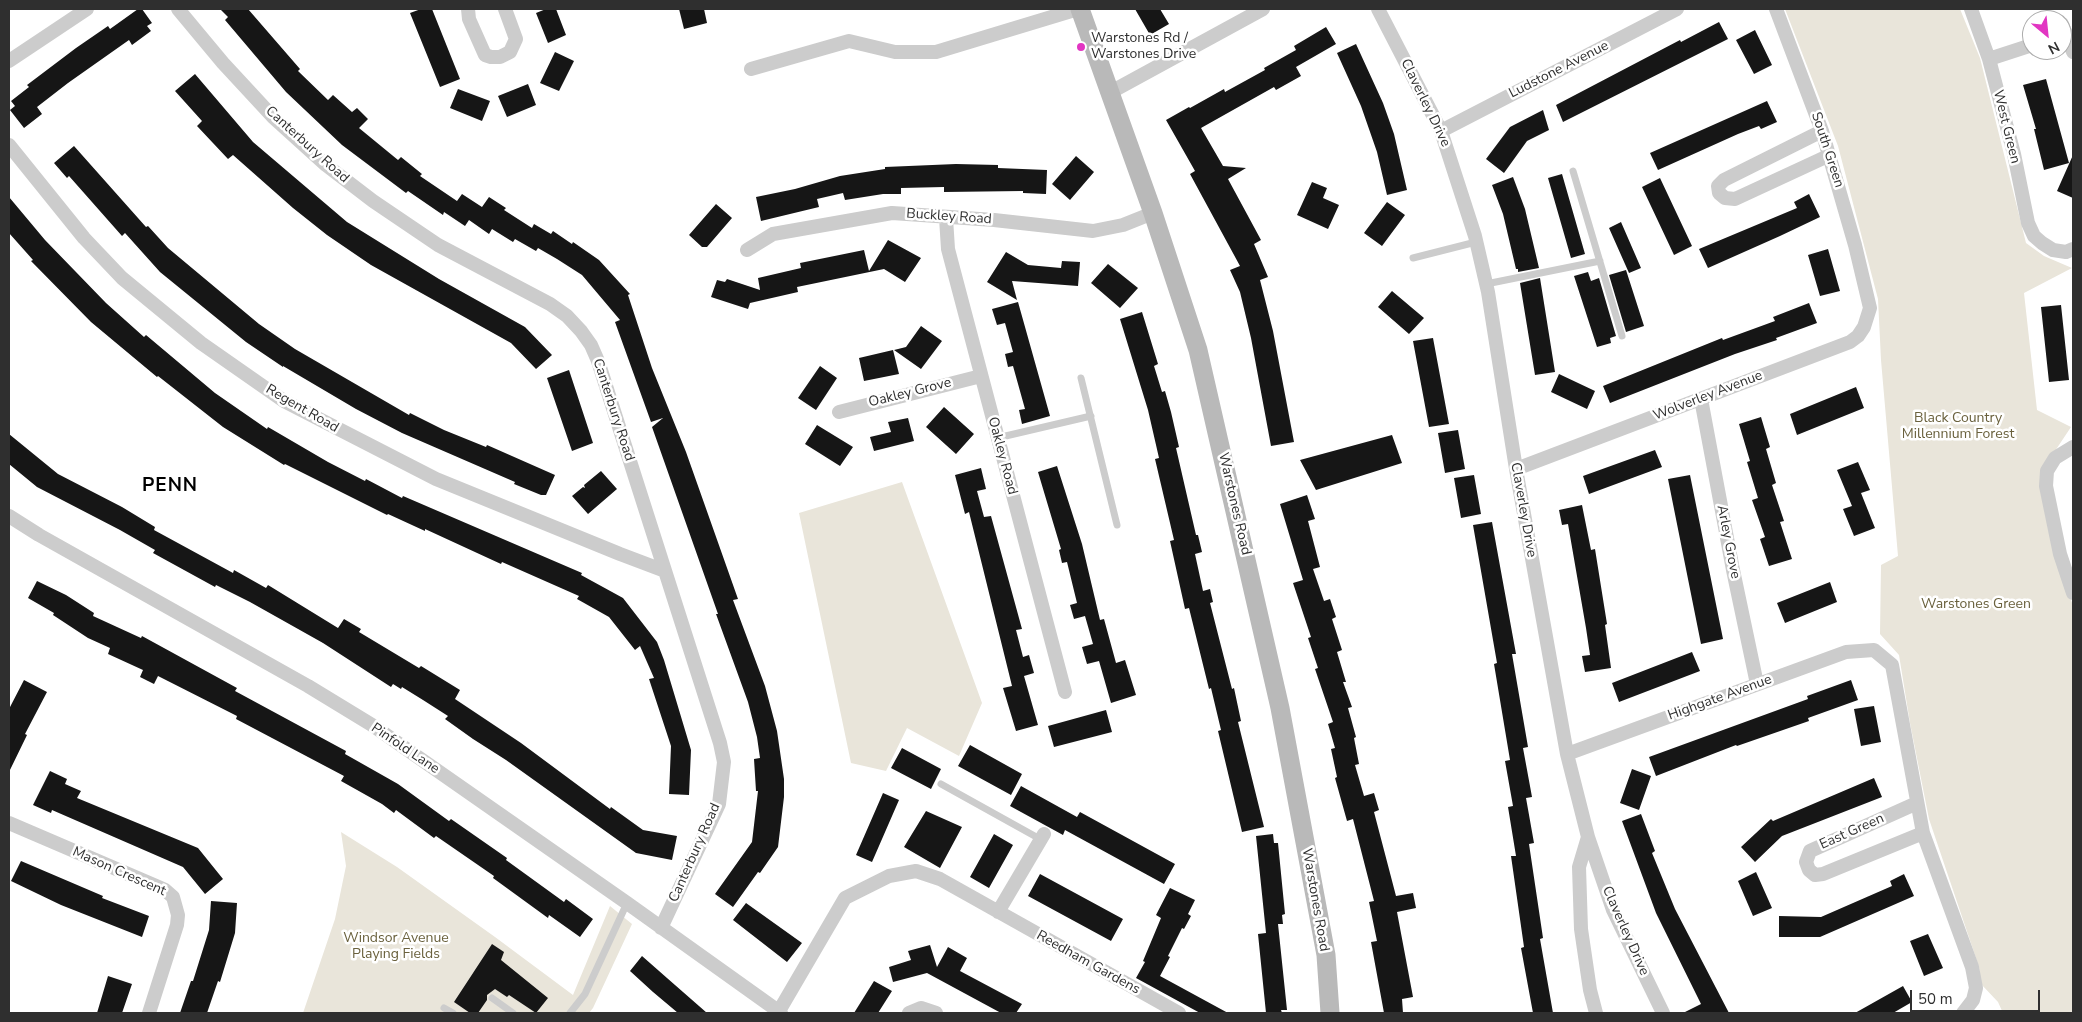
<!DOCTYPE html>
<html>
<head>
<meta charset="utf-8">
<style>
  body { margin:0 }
  #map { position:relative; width:2082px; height:1022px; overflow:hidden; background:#fff; font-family:"Nunito Sans",sans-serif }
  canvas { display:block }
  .frame { position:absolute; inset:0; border:10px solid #2f2f2f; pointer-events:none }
  .north { position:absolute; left:2022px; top:10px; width:50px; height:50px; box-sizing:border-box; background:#fff; border:1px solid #acacac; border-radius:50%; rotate:152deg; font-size:14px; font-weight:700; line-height:20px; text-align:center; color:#2f2f2f }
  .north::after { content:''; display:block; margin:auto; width:18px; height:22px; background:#e235c2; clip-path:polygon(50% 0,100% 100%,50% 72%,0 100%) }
  .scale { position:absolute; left:1910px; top:990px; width:130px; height:22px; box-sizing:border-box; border:2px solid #2f2f2f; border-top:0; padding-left:6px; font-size:15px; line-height:18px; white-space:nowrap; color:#2f2f2f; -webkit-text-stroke:4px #fff; paint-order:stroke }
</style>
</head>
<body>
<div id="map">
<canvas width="2082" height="1022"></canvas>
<div class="frame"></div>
<div class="north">N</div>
<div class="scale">50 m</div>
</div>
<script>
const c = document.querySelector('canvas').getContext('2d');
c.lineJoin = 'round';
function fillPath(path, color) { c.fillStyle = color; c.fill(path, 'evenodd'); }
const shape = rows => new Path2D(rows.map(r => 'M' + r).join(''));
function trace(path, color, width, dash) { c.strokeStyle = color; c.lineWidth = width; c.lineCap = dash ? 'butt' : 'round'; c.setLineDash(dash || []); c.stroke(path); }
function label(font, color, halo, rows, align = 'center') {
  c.font = font + ' "Nunito Sans",sans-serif'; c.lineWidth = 5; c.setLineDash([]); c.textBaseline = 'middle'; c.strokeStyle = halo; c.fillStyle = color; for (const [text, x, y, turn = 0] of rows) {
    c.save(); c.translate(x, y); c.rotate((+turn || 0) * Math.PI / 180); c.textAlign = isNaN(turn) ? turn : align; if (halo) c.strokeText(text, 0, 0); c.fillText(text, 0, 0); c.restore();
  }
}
const green = shape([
  [1785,9,1960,9,1980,58,2026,243,2044,256,2072,268,2024,293,2037,410,2071,427,2041,472,2048,528,2073,606,2073,1013,2003,1013,1998,1002,1981,984,1979,967,1929,819,1910,723,1899,655,1880,634,1881,565,1898,556,1881,360,1878,299,1838,146],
  [902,482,982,703,959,756,907,728,886,771,851,763,799,513],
  [341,832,397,867,495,937,573,995,610,906,632,924,593,1008,589,1013,303,1013,335,919,346,866]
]);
const building = shape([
  [138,9,142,9,152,23,147,26,151,31,132,45,129,40,68,83,37,107,42,114,24,128,10,110,15,106,11,101,29,87,27,85,76,48,108,26,110,29],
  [220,9,248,9,300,69,298,71,328,100,333,95,352,112,357,108,368,119,359,128,398,160,401,157,422,174,420,176,457,201,462,194,482,207,489,197,506,208,504,210,532,228,534,224,551,234,553,231,572,244,573,242,599,260,630,294,628,295,652,368,686,452,738,599,733,600,765,686,777,731,784,779,784,797,778,847,760,873,758,872,733,907,715,894,752,842,758,791,756,791,754,759,760,758,757,737,748,702,716,614,718,614,652,427,663,418,651,422,615,322,620,320,582,275,557,259,538,248,536,251,515,239,513,242,492,229,489,234,469,220,465,226,444,212,443,215,408,191,406,193,342,145,286,92,225,20,228,17],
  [421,9,432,9,460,79,440,87,410,13],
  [546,9,556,9,566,35,548,43,536,13],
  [679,9,704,9,707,23,684,29],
  [1135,9,1160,9,1169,24,1150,35],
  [1719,22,1728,39,1563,122,1556,105,1680,40,1681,42],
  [1326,27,1336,44,1296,67,1301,76,1276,90,1274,87,1201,128,1223,166,1246,168,1228,179,1261,240,1254,244,1268,277,1260,280,1273,331,1294,442,1271,446,1251,338,1240,292,1230,270,1240,266,1190,174,1195,171,1166,120,1189,107,1190,108,1224,89,1225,92,1265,70,1264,68,1296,50,1294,46],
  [1755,30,1772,65,1754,74,1736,40],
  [1356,44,1383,103,1394,134,1407,190,1387,195,1377,152,1361,106,1337,53],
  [555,52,574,61,559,91,540,83],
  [195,74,253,142,347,222,439,279,525,327,552,355,536,369,511,343,371,265,327,235,293,208,233,155,228,159,197,126,202,121,175,91],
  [2046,79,2069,163,2044,170,2034,129,2036,129,2023,85],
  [528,84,536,105,507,117,498,96],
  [458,89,490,101,482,121,450,108],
  [1767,101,1777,122,1761,129,1759,126,1738,134,1658,170,1650,153],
  [1543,110,1549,130,1527,141,1504,173,1486,159,1510,127],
  [74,146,146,227,148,226,168,248,259,324,295,349,409,415,410,413,444,430,486,447,487,445,555,475,546,495,541,495,514,484,515,482,402,433,356,409,283,366,283,367,246,342,160,272,125,233,122,236,69,176,67,178,54,163],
  [2073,155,2073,198,2057,191],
  [1076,156,1094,172,1070,200,1052,184],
  [956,164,998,165,998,168,1047,170,1046,194,1023,193,1023,191,944,192,944,187,901,188,901,194,883,194,845,200,843,193,817,199,819,207,761,221,756,197,795,189,840,176,885,169,885,167],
  [1562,174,1585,254,1571,258,1548,178],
  [1513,177,1525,209,1539,268,1518,272,1518,269,1516,269,1503,214,1492,185],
  [1660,178,1692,246,1674,255,1642,187],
  [1312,182,1327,188,1323,198,1339,205,1328,229,1297,215],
  [1809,194,1820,217,1780,236,1708,268,1699,249,1797,208,1794,202],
  [9,197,45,240,106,303,144,337,146,335,215,393,267,429,268,427,328,462,365,481,366,479,402,498,403,496,582,573,581,575,623,598,657,642,664,660,691,750,689,795,669,794,671,746,649,679,654,678,640,646,635,650,609,617,577,599,579,596,502,562,501,564,425,529,425,531,388,514,387,515,285,464,284,465,223,427,158,376,157,377,91,322,31,261,33,260,9,233],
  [1387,202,1405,215,1382,246,1364,233],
  [716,204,732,218,707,247,702,247,689,235],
  [1621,222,1641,268,1629,273,1609,228],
  [888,240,921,258,905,282,884,269,797,287,798,292,750,303,748,309,711,297,717,280,725,282,727,279,760,290,758,278,801,268,800,263,864,250,869,271],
  [1828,249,1840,291,1820,296,1808,255],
  [1006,252,1028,265,1061,268,1062,261,1080,262,1078,286,1012,281,1017,300,987,282],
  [1108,264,1138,288,1120,308,1091,283],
  [1626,270,1644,326,1626,332,1609,275],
  [1588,272,1591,281,1599,278,1616,336,1610,338,1611,343,1597,347,1574,276],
  [1540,278,1555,372,1535,375,1520,283],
  [1392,291,1424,318,1409,334,1378,307],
  [1018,302,1050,416,1022,424,1019,410,1025,409,1013,366,1008,367,1005,354,1013,352,1005,323,997,325,992,309],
  [1809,303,1817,323,1776,338,1777,340,1735,354,1610,403,1603,386,1722,338,1723,340,1775,321,1773,317],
  [2061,305,2069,380,2049,382,2041,307],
  [1142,312,1158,364,1154,366,1162,392,1165,391,1171,412,1179,447,1176,448,1196,535,1198,535,1202,552,1195,554,1203,591,1210,589,1213,602,1210,603,1232,689,1234,688,1241,721,1238,722,1264,827,1242,832,1218,731,1221,730,1211,688,1209,689,1189,608,1185,609,1170,541,1174,540,1155,459,1159,458,1148,410,1120,319],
  [921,326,942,341,921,369,894,350,906,347],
  [1433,338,1449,424,1429,427,1413,341],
  [893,350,899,374,864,381,859,358],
  [820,366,837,378,816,410,798,398],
  [569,370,593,443,572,451,547,378],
  [1559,374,1595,391,1587,409,1551,392],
  [1856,387,1864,408,1797,435,1790,414],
  [944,407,974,434,956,454,926,427],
  [1761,417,1770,447,1766,449,1776,483,1772,485,1784,521,1780,522,1792,559,1769,566,1760,539,1765,537,1752,500,1758,498,1747,462,1750,461,1739,424],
  [908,418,914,441,874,451,870,437,891,432,888,422],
  [817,425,853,447,840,466,805,444],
  [1458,430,1465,469,1445,473,1438,433],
  [9,434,58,474,122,507,155,527,154,530,233,573,234,570,266,588,268,585,338,628,344,619,361,629,359,632,419,668,421,666,460,690,455,699,521,743,610,809,611,807,643,830,677,836,672,860,636,853,506,760,473,739,445,719,448,716,423,700,402,687,401,689,393,684,391,687,323,643,250,602,216,585,215,587,153,553,155,550,120,530,37,487,9,464],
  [1392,435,1402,463,1316,490,1300,460],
  [1655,450,1662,467,1589,494,1583,476],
  [1858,462,1870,490,1861,493,1875,528,1854,536,1843,509,1852,506,1837,470],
  [1057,466,1082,544,1100,620,1104,619,1116,663,1125,660,1136,695,1111,703,1099,661,1087,664,1082,647,1093,644,1085,616,1074,619,1070,605,1077,603,1067,562,1062,563,1059,550,1061,549,1038,472],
  [981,468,986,489,977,491,984,517,991,516,1022,629,1016,630,1023,657,1029,655,1034,673,1024,676,1038,725,1016,731,1003,688,1012,686,969,512,965,514,955,475],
  [601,471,617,489,588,514,572,496,583,487,585,488,584,485],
  [1474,475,1481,514,1461,518,1454,478],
  [1690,475,1723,639,1701,644,1668,479],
  [1307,495,1315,519,1308,521,1320,567,1313,569,1324,601,1330,599,1336,617,1332,619,1342,650,1337,652,1346,682,1343,682,1352,707,1348,708,1356,737,1354,738,1359,764,1355,765,1364,796,1374,793,1379,810,1374,812,1396,896,1413,893,1416,908,1397,912,1413,997,1402,999,1403,1013,1384,1013,1371,942,1377,941,1369,902,1374,901,1353,819,1347,821,1335,778,1337,777,1331,749,1335,748,1328,724,1333,722,1315,669,1318,668,1308,638,1311,637,1293,583,1303,580,1280,504],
  [1582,505,1591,550,1595,549,1607,624,1605,625,1611,668,1585,672,1582,656,1590,655,1586,628,1568,524,1562,525,1559,510],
  [1492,522,1516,654,1512,654,1528,747,1523,748,1532,797,1526,798,1534,843,1529,844,1543,938,1540,939,1553,1013,1533,1013,1521,948,1524,947,1511,856,1516,856,1508,807,1513,806,1505,761,1510,760,1494,664,1497,663,1473,525],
  [37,581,66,595,94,613,93,616,141,638,142,636,237,688,235,691,346,751,345,754,398,784,449,821,451,819,507,858,506,860,564,902,566,899,593,919,580,937,549,915,548,918,493,878,494,876,436,836,434,838,396,810,394,813,382,804,341,781,344,776,236,719,237,716,158,676,154,684,140,677,143,670,108,654,110,648,88,638,53,615,54,613,28,598],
  [1830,582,1837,602,1785,623,1777,603],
  [1692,652,1700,671,1619,702,1612,683],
  [24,680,47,692,25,734,27,735,9,772,9,709],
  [1851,680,1858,700,1808,718,1809,721,1737,746,1736,745,1656,776,1649,757,1808,699,1807,696],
  [1874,706,1881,742,1861,746,1854,709],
  [1106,710,1112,732,1054,747,1048,726],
  [970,745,1022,774,1011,795,958,766],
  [902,748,941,769,931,789,891,768],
  [1632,769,1651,776,1639,810,1620,803],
  [50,771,67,779,65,784,81,791,77,798,198,848,223,879,205,894,183,867,52,810,51,813,33,805],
  [1874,778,1882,797,1782,836,1755,862,1741,847,1771,819,1773,821],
  [1021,786,1077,817,1080,812,1175,864,1164,884,1065,830,1063,835,1010,806],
  [883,793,899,800,872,862,856,855],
  [926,811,962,827,940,868,904,847],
  [1641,814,1655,851,1652,853,1675,909,1729,1013,1683,1013,1701,1004,1656,913,1622,821],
  [994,834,1013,845,989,888,970,877],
  [1273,834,1274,843,1278,843,1285,914,1282,915,1283,924,1278,924,1287,1010,1281,1010,1282,1013,1266,1013,1258,934,1266,933,1256,836],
  [21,861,103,896,102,898,149,916,142,937,61,905,11,881],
  [1756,872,1772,908,1753,916,1738,881],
  [1040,874,1123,919,1111,941,1028,896],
  [1904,874,1914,896,1820,937,1779,937,1779,916,1821,917,1892,886,1890,881],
  [1170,888,1195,900,1188,914,1191,916,1184,929,1182,928,1168,956,1170,957,1160,976,1228,1013,1200,1013,1136,978,1145,962,1143,961,1161,918,1156,915],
  [211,901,237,903,235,933,220,982,218,981,207,1013,180,1013,191,981,193,981,209,930],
  [746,903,802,943,787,962,733,920],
  [1928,934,1943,968,1924,976,1910,941],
  [492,944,504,952,501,960,548,998,536,1013,509,995,507,997,495,989,487,995,487,1000,478,1013,470,1013,454,1002],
  [930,945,937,967,948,947,967,958,960,971,1022,1004,1016,1013,1001,1013,927,973,893,982,889,967,911,960,908,951],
  [642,956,667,978,707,1013,678,1013,653,992,630,971],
  [108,976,132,984,122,1013,97,1013],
  [874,981,892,991,878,1013,854,1013],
  [1903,986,1912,1002,1893,1013,1855,1013]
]);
const lane = shape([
  [1573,171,1622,336],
  [1413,258,1476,242],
  [1486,284,1600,261],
  [1081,378,1117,525],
  [997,438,1091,416],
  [941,784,1040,839],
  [492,998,513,1013],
  [444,1008,453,1013],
  [570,1013,585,994,627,903]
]);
const street = shape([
  [178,9,223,63,273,117,326,165,373,201,438,245,550,304,567,316,581,331,591,345,598,361,720,743,724,762,719,804,661,928],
  [468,9,469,19,485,55,491,57,500,57,510,52,516,39,505,9],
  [1378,9,1441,131,1475,236,1488,292,1516,469,1567,754,1588,837,1613,910,1663,1013],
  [1971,9,1989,59,2014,154,2028,223,2034,236,2042,243,2053,250,2066,252,2073,249],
  [2062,24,2073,52],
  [1989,59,2032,45],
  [9,61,87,9],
  [751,69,849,41,895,52,936,52,1078,9],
  [1109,93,1263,9],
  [1441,131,1677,9],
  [1822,131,1724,180,1718,186,1719,193,1725,198,1735,199,1830,155],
  [9,145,84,238,122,278,201,343,284,401,436,479,620,554,665,571],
  [946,218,948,249,1065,692],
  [747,250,773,234,892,213,994,220,1093,231,1123,225,1153,213],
  [1701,399,1733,570,1757,684],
  [839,412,981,376],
  [2073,447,2055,458,2047,471,2046,486,2060,554,2073,593],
  [1516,469,1850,342,1858,336,1864,327,1870,308,1855,245,1822,131,1776,9],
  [9,516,39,535,308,686,372,725,627,903,781,1013],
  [1567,754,1846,652,1874,650,1892,665,1923,833,1972,967,1976,988,1973,1000,1963,1013],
  [1917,803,1810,851,1806,862,1809,870,1815,875,1823,874,1923,833],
  [9,823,156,886,165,890,173,897,178,915,177,925,149,1013],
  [1588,837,1579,867,1581,929,1590,990,1596,1013],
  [998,912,1044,834],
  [779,1011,845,898,889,876,916,871,940,879,1179,1013],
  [909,1013,921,1008,936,1013]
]);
const secondary = shape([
  [1080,9,1153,213,1198,350,1280,708,1326,955,1330,1013]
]);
const markers = [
  [1081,47,5,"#e235c2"]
];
const poiNames = [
  ["Warstones Rd /",1091,39],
  ["Warstones Drive",1091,55]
];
const streetNames = [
  ["Ludstone Avenue",1559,70,-27],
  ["Claverley Drive",1425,103,64],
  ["West Green",2006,127,76],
  ["Canterbury Road",307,145,42],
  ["South Green",1827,150,72],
  ["Buckley Road",949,217,4],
  ["Oakley Grove",910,393,-14],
  ["Wolverley Avenue",1708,396,-21],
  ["Regent Road",302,409,30],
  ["Canterbury Road",613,410,72],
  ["Oakley Road",1002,456,75],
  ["Warstones Road",1234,504,77],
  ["Claverley Drive",1523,510,80],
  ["Arley Grove",1728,542,79],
  ["Highgate Avenue",1720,698,-20],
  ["Pinfold Lane",405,749,34],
  ["East Green",1852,832,-24],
  ["Canterbury Road",695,853,-66],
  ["Mason Crescent",119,872,24],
  ["Warstones Road",1315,900,80],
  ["Claverley Drive",1625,931,66],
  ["Reedham Gardens",1088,963,29]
];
const parkNames = [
  ["Black Country",1958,419],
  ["Millennium Forest",1958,435],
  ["Warstones Green",1976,605],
  ["Windsor Avenue",396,939],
  ["Playing Fields",396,955]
];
const districtNames = [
  ["PENN",170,486]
];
fillPath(green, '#e9e5da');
fillPath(building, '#161616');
trace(lane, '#ccc', 7);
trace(street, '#ccc', 14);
trace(secondary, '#b9b9b9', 19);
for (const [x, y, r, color] of markers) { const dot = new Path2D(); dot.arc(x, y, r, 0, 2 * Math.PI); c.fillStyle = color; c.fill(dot); trace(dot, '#fff', 2); }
label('14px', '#2f2f2f', '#fff', poiNames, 'left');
label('14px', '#2f2f2f', '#fff', streetNames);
label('14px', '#6a613d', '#fff', parkNames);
c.letterSpacing = '1px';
label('bold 19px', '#000', '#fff', districtNames);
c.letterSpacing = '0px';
</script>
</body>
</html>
